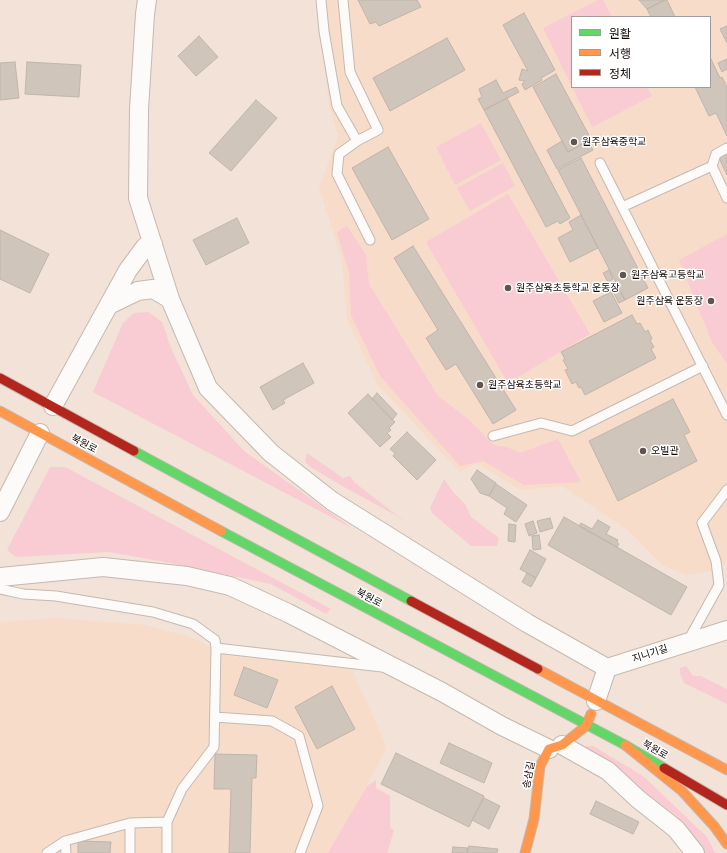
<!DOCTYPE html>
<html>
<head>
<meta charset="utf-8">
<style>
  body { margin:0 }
  #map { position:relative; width:727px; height:853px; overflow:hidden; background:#f2e2d7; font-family:"IBM Plex Sans","Noto Sans KR",sans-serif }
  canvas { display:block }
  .legend { position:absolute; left:571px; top:16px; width:140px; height:72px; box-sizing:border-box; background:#fff; border:1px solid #a09d9b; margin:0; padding:5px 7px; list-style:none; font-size:12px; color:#120904 }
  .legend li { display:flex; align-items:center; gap:8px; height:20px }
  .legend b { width:20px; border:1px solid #a09d9b }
</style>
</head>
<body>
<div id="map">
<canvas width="727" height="853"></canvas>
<ul class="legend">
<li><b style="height:5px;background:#63d668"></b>원활</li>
<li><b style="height:5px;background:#ff974d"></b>서행</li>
<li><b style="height:5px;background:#b3261e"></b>정체</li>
</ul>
</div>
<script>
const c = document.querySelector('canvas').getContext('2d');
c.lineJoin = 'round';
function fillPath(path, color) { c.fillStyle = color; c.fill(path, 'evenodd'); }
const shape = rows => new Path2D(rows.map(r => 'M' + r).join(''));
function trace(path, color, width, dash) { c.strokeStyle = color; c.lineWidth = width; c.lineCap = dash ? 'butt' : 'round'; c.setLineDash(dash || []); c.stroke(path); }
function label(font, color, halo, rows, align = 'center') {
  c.font = font + ' "IBM Plex Sans","Noto Sans KR",sans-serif'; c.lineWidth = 3; c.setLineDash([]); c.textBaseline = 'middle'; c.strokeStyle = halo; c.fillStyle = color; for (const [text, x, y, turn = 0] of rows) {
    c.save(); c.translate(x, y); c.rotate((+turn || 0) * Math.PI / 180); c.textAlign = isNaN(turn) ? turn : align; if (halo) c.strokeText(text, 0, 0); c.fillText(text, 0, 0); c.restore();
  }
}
const built = shape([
  [317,0,727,0,727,562,721,569,687,575,662,565,629,531,562,486,520,490,477,463,460,472,377,384,347,319,342,261,319,187,338,137,329,104],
  [572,17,710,17,710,87,572,87],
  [57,618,145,625,193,638,228,656,350,665,387,748,330,853,0,853,0,622]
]);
const green = shape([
  [598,0,603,0,612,17,572,17,572,87,543,28],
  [572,87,647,87,652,96,592,127],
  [481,123,501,160,455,185,436,147],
  [503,163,515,186,470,211,457,188],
  [508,194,590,334,508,383,426,242],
  [347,226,366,255,369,284,438,396,468,419,494,445,507,447,520,453,558,439,581,482,524,485,483,461,460,466,380,376,351,315,349,273,337,232],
  [727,234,727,364,712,342,679,260],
  [148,312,162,322,171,348,193,395,244,451,352,528,93,392,123,323,134,313],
  [307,453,343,478,350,476,354,482,395,514,410,523,337,483,309,466,305,461],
  [50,467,65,467,331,609,326,614,271,584,171,563,109,552,16,557,7,550],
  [444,479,453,492,465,504,471,517,499,538,497,546,471,546,432,513,430,508],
  [686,666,693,676,701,676,727,689,727,704,684,683,680,674,680,668],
  [584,746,593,746,643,776,707,837,715,853,705,853,676,816,593,754],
  [376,780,376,788,390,796,390,828,394,830,387,853,328,853,367,786]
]);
const building = shape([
  [358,0,417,0,421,7,379,26,376,22,370,24,358,0],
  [639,0,665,0,647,9,639,0],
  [665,0,667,0,675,17,651,17,647,9,665,0],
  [524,13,555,70,541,78,542,80,525,90,522,84,525,81,519,80,522,69,528,71,503,25,524,13],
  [727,26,727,43,720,29,727,26],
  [199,36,218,57,196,76,178,56,199,36],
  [447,38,465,70,390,111,373,78,447,38],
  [710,57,720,78,722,77,727,87,727,136,716,113,709,116,695,87,710,87,710,57],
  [727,59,727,69,722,72,718,63,727,59],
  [15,62,19,98,0,100,0,63,15,62],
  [27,62,81,65,79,97,25,94,27,62],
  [556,74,591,139,568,152,533,87,556,74],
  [496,80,503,93,516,87,519,92,484,110,478,99,482,97,479,89,496,80],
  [507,98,570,218,560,224,558,221,546,227,484,110,507,98],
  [256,100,277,118,231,171,209,153,256,100],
  [562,141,568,152,588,141,593,150,557,169,547,150,562,141],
  [388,147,429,219,392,240,352,168,388,147],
  [727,152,727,175,718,156,727,152],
  [581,158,648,288,625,300,558,170,581,158],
  [581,215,598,248,570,262,558,238,573,230,569,222,581,215],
  [237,218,249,243,206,265,193,240,237,218],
  [0,230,49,254,30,293,0,279,0,230],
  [413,246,516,410,493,424,456,364,446,370,426,338,438,330,394,258,413,246],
  [609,270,613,279,608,282,603,273,609,270],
  [616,283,625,300,619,303,610,286,616,283],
  [611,292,622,313,604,322,593,301,611,292],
  [632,315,637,324,640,323,645,332,648,330,652,339,650,340,654,347,651,349,656,358,585,395,581,387,579,388,576,382,572,384,565,370,568,369,563,360,565,359,561,352,632,315],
  [303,363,314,383,283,400,285,403,273,410,260,387,303,363],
  [377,393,397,414,392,420,372,399,377,393],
  [368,394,395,422,389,428,391,430,387,433,391,437,380,447,348,413,368,394],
  [673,399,690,432,684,435,697,461,618,501,589,441,673,399],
  [407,432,436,460,417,480,393,456,395,453,390,449,407,432],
  [477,470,496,483,489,496,480,493,471,479,477,470],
  [496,484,527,505,516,522,504,514,507,508,489,496,496,484],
  [564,517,687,587,671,615,548,545,564,517],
  [550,518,553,528,540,532,537,521,550,518],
  [598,520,610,527,606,534,618,540,617,542,619,544,617,547,579,526,581,523,592,529,598,520],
  [533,521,537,533,529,536,525,524,533,521],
  [509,524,516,525,515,542,508,541,509,524],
  [539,535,541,549,533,550,532,536,539,535],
  [530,550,546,559,536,578,520,569,530,550],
  [527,573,536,578,531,587,522,582,527,573],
  [244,667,278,680,267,708,234,695,244,667],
  [332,686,355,729,317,749,295,707,332,686],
  [449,743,492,763,484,783,440,763,449,743],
  [396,753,484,796,469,827,381,784,396,753],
  [215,754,257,755,256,778,252,778,250,853,229,853,231,789,214,789,215,754],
  [484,798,500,806,489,829,472,820,484,798],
  [596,801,639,822,633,834,590,814,596,801],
  [78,841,111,842,110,853,78,853,78,841],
  [469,846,498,849,497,853,467,853,469,846],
  [453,847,468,848,467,853,452,853,453,847]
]);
const lane = shape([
  [321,0,324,31,337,106,357,141],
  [343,0,350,72,378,130,357,141,339,154,337,174,370,240],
  [727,148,716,154,712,166,727,198],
  [600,163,727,415],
  [622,207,712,166],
  [493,436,541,423,572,431,703,366],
  [0,589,23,594,56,596,153,612,193,624,215,640,216,648,214,747,182,789,167,822,167,853],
  [688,641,719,585,716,561,702,523,727,490],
  [216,648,382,667],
  [215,717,272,721,299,736,318,806,300,853],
  [47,853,65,841],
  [66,853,65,841,130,823],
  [130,853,130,823,167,822]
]);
const street = shape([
  [147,0,145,14,139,109,138,198,170,299,208,388,271,453,332,501,527,623,607,668],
  [109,305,138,291,153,289,170,299],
  [53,406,128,270,145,247,153,244],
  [0,512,40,433],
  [0,577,103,567,187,576,230,586,288,613,442,692,502,726,549,749],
  [596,701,607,668,727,630],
  [562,745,608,771,638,799,676,829,695,853]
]);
const fast = shape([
  [134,451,411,601],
  [221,531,625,745,664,768]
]);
const slow = shape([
  [0,411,221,531],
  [538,669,727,770],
  [625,745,682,791,714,826,727,844],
  [525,853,534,819,540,766,549,749,562,745,586,726,591,714]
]);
const jam = shape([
  [0,378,134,451],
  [411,601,538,669],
  [664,768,727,805]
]);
const markers = [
  [574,142,4,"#60554e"],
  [623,275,4,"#60554e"],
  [508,288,4,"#60554e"],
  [711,301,4,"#60554e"],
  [480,385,4,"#60554e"],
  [643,451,4,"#60554e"]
];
const poiNames = [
  ["원주삼육중학교",582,142],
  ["원주삼육고등학교",631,275],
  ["원주삼육초등학교 운동장",516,288],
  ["원주삼육 운동장",703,301,"right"],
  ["원주삼육초등학교",488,385],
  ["오빌관",651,451]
];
const streetNames = [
  ["북원로",84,444,28],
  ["북원로",369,598,28],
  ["지니기길",650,654,-18],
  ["북원로",655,750,30],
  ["송삼길",529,775,-79]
];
fillPath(built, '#f7dcca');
fillPath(green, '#f8ccd2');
fillPath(building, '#cfc5bb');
trace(building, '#bfb5ab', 1);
trace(lane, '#c5b9b0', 11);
trace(street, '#c5b9b0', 20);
trace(fast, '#c5b9b0', 11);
trace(slow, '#c5b9b0', 11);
trace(jam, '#c5b9b0', 11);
trace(lane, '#fdfbf9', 9);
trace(street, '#fdfbf9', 18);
trace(fast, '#63d668', 9);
trace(slow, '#ff974d', 9);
trace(jam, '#b3261e', 9);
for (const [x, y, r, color] of markers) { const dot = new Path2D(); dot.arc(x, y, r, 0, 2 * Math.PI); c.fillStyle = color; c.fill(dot); trace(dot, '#fff', 1.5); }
label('10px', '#120904', '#fff', poiNames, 'left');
label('10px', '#120904', '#fff', streetNames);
</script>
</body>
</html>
